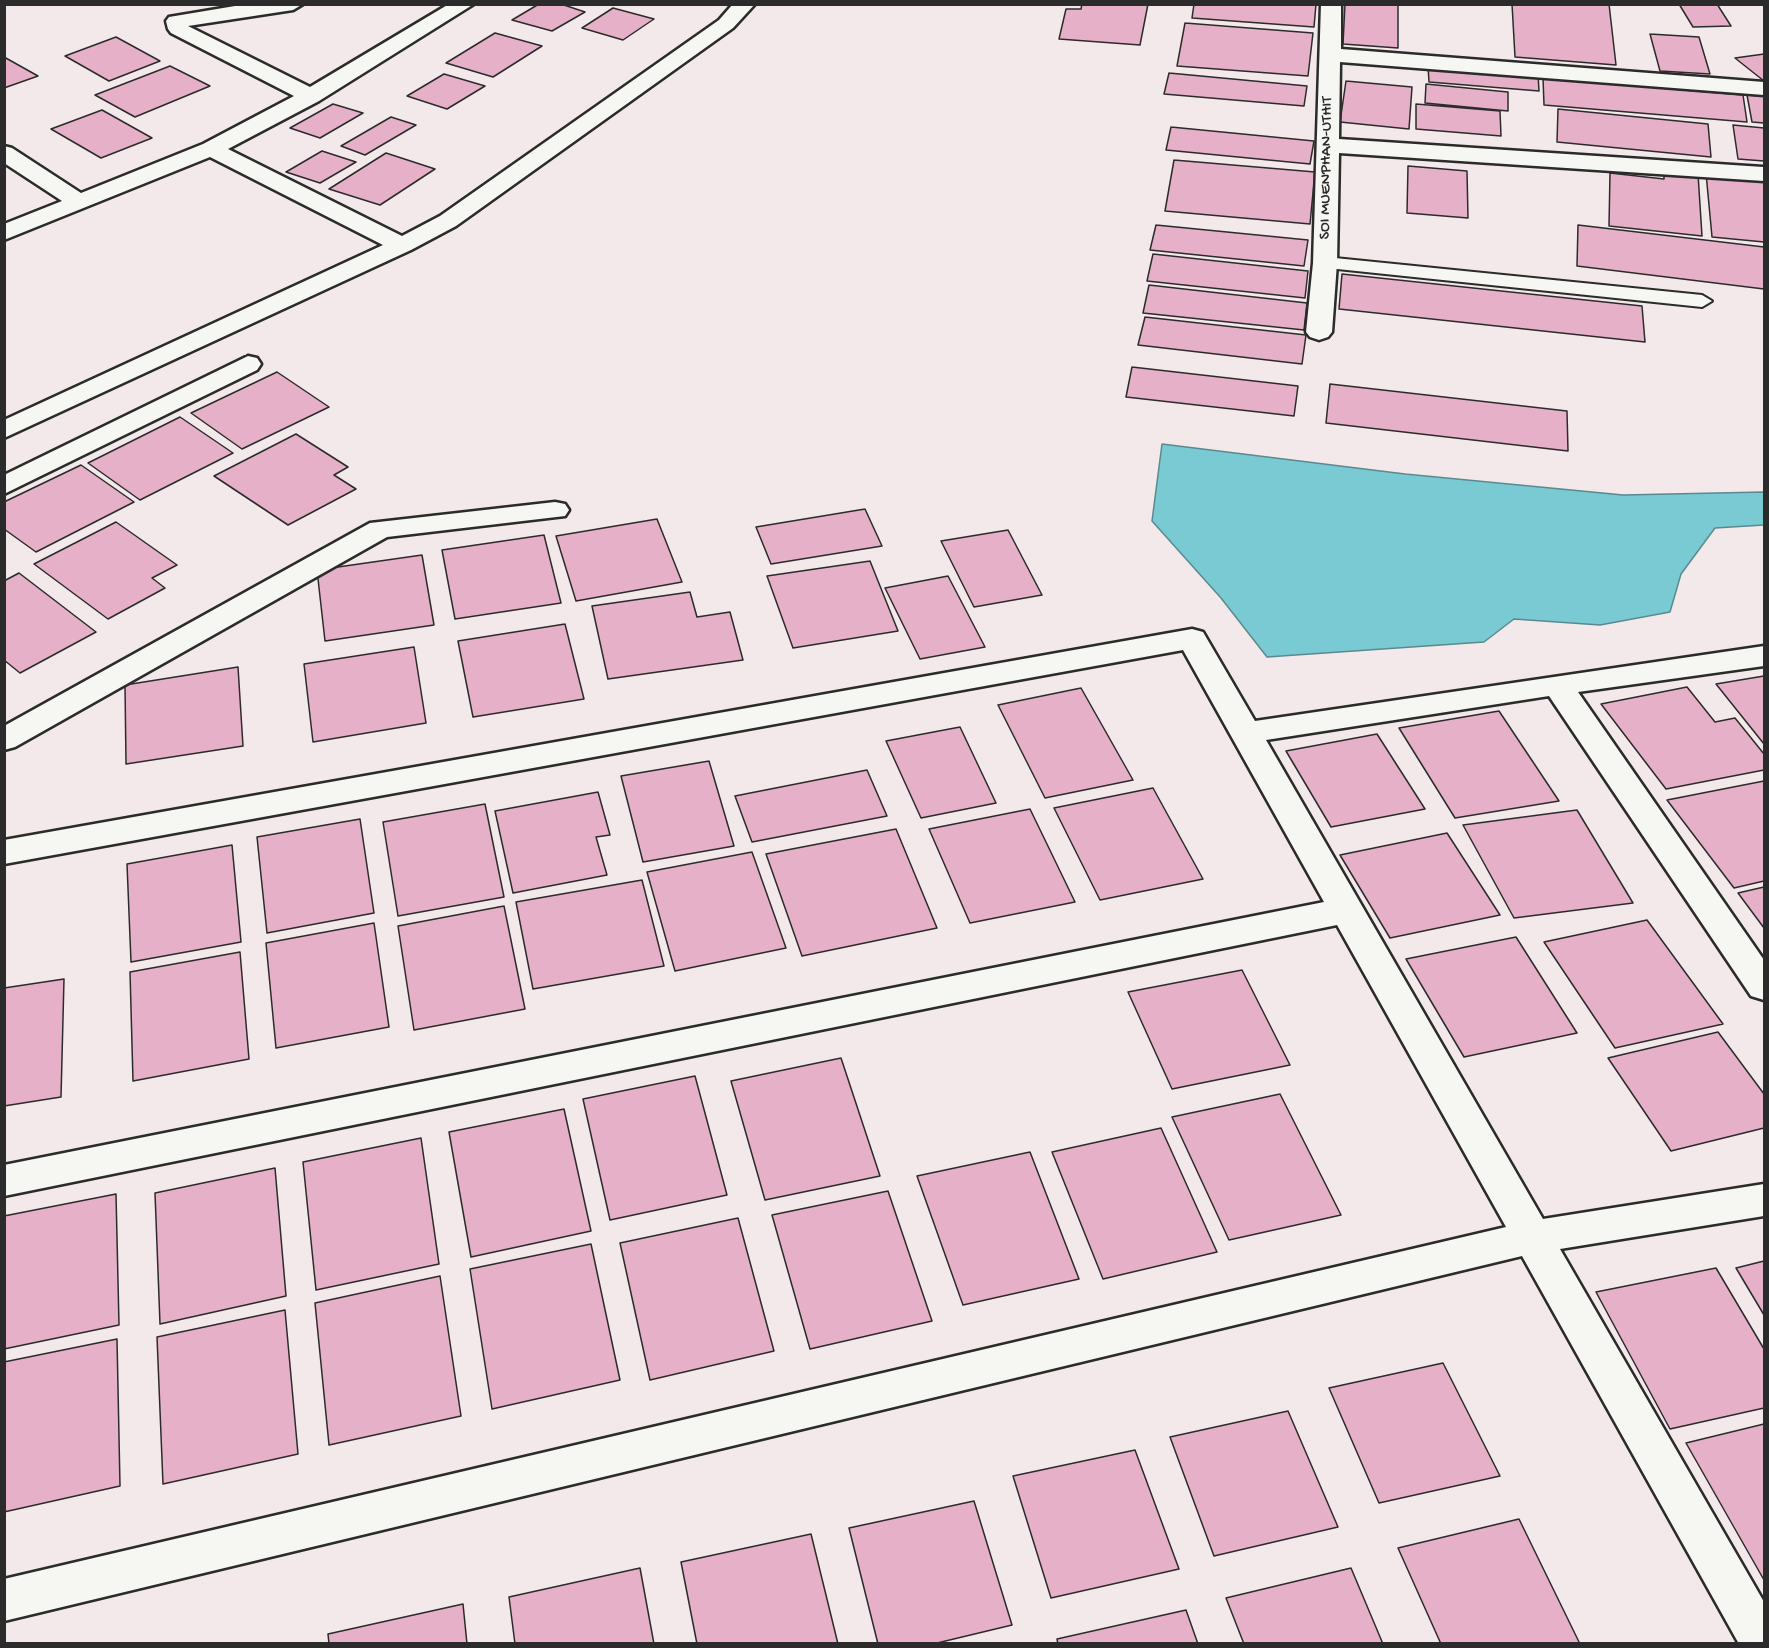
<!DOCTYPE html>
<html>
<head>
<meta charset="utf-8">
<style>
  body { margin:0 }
  #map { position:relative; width:1769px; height:1648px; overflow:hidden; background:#f3e8ea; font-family:"Gochi Hand",sans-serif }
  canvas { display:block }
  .frame { position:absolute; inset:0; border:6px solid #2b2b2b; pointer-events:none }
</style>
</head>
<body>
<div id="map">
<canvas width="1769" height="1648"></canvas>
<div class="frame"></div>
</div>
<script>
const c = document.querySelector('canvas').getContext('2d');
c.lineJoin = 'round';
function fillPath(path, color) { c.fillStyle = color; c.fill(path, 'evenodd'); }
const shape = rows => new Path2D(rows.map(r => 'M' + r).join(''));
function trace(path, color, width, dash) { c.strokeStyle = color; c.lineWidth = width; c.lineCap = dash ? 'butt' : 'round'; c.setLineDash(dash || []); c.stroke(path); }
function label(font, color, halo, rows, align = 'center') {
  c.font = font + ' "Gochi Hand",sans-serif'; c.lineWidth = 4.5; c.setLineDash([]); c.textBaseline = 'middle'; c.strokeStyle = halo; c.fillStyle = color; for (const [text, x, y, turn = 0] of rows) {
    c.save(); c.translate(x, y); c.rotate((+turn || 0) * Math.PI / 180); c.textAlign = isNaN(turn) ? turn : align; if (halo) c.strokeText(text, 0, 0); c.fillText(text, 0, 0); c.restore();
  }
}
const water = shape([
  [1162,444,1405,474,1623,495,1764,492,1764,525,1715,528,1681,574,1670,612,1600,625,1514,619,1484,642,1267,657,1221,598,1152,521,1162,444]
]);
const building = shape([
  [539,4,561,4,585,12,552,31,512,20,539,4],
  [1082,4,1148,4,1140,45,1059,39,1066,9,1081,9,1082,4],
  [1194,4,1316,4,1314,27,1192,18,1194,4],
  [1345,4,1398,4,1398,48,1343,44,1345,4],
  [1512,4,1609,4,1616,65,1515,57,1512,4],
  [1679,4,1717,4,1731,26,1693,27,1679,4],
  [613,8,654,19,623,40,582,28,613,8],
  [1185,23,1313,33,1308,76,1177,66,1185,23],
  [495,33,542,46,493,77,446,63,495,33],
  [1650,34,1699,37,1710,74,1660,71,1650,34],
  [116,37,160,61,109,81,65,56,116,37],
  [1764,54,1764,81,1735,58,1764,54],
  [4,57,38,76,4,88,4,57],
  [170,66,210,86,135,117,95,95,170,66],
  [1428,66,1538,74,1539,91,1429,82,1428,66],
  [1169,73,1307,86,1304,106,1164,94,1169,73],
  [444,74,485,86,447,109,407,96,444,74],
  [1543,78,1743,95,1747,122,1544,105,1543,78],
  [1346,81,1412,87,1409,129,1340,122,1346,81],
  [1426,84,1508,92,1508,111,1425,103,1426,84],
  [1747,95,1764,96,1764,123,1752,122,1747,95],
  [333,104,363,113,320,138,290,128,333,104],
  [1416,104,1500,111,1501,136,1416,129,1416,104],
  [1558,109,1708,124,1711,157,1557,142,1558,109],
  [102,110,152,138,101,158,51,129,102,110],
  [391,117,416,125,365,155,341,146,391,117],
  [1733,125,1764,128,1764,161,1738,159,1733,125],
  [1171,127,1314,141,1310,164,1166,150,1171,127],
  [322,151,356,162,320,183,286,172,322,151],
  [386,153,435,169,380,205,329,189,386,153],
  [1174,160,1315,172,1310,224,1165,211,1174,160],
  [1408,166,1467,171,1468,218,1407,213,1408,166],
  [1664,171,1698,174,1702,236,1609,226,1610,173,1664,179,1664,171],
  [1706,173,1764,178,1764,242,1712,237,1706,173],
  [1156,225,1308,240,1304,266,1150,250,1156,225],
  [1578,225,1764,247,1764,289,1577,266,1578,225],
  [1153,254,1308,271,1305,298,1147,281,1153,254],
  [1342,274,1642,306,1645,342,1339,309,1342,274],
  [1149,285,1307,303,1304,330,1143,313,1149,285],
  [1145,317,1306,335,1302,364,1138,345,1145,317],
  [1132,367,1298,386,1294,416,1126,397,1132,367],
  [277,372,329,407,242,449,191,413,277,372],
  [1330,384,1567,411,1568,451,1326,423,1330,384],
  [180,417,233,453,140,500,88,463,180,417],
  [296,434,348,467,334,475,356,489,288,525,214,476,296,434],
  [81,465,134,502,36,552,4,529,4,502,81,465],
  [865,509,882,546,771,564,756,527,865,509],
  [657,519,682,582,576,601,556,536,657,519],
  [116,522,177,565,152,578,165,588,108,619,34,564,116,522],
  [1008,530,1042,595,974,607,941,541,1008,530],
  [544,535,561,603,455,619,442,550,544,535],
  [422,555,434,625,325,641,317,570,422,555],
  [870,561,898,631,793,648,767,576,870,561],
  [19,573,96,632,20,673,4,660,4,581,19,573],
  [948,576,985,647,920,659,885,588,948,576],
  [690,592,697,617,730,612,743,660,608,679,592,606,690,592],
  [565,624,584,699,473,717,458,641,565,624],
  [414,647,426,723,313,742,304,664,414,647],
  [238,667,243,746,126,764,125,685,238,667],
  [1764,676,1764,744,1716,684,1764,676],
  [1687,687,1715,722,1735,718,1764,754,1764,770,1666,789,1601,704,1687,687],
  [1081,688,1133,780,1045,798,998,705,1081,688],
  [1499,711,1559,801,1455,818,1399,728,1499,711],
  [960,727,996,803,921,818,886,741,960,727],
  [1377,734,1425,809,1331,827,1286,751,1377,734],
  [709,761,734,846,643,862,621,776,709,761],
  [867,770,887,816,752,842,735,796,867,770],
  [1764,781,1764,881,1734,888,1667,800,1764,781],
  [1153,788,1203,879,1100,900,1054,808,1153,788],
  [598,792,610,835,596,837,607,875,513,893,495,811,598,792],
  [485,804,504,897,398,916,383,822,485,804],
  [1030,809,1075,902,970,923,929,829,1030,809],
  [1577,810,1633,903,1514,918,1463,825,1577,810],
  [360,819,374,913,267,933,257,837,360,819],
  [896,829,937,928,802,956,766,854,896,829],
  [1447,833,1500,915,1390,938,1340,855,1447,833],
  [232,845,241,942,131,962,127,864,232,845],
  [752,852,786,948,675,971,647,872,752,852],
  [642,880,664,966,533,989,516,902,642,880],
  [1764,887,1764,928,1738,893,1764,887],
  [504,906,525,1009,414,1030,398,926,504,906],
  [1647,920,1723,1024,1615,1048,1544,942,1647,920],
  [374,923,389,1027,276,1048,266,943,374,923],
  [1516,937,1577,1033,1464,1057,1406,959,1516,937],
  [240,952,249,1059,133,1081,130,972,240,952],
  [1242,970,1290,1065,1172,1089,1128,992,1242,970],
  [64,979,61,1097,4,1106,4,988,64,979],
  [1718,1032,1764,1094,1764,1128,1671,1151,1608,1058,1718,1032],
  [841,1058,880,1176,765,1200,731,1081,841,1058],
  [695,1076,727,1195,610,1220,583,1099,695,1076],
  [1280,1094,1341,1215,1229,1240,1172,1117,1280,1094],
  [564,1109,591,1231,471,1257,449,1132,564,1109],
  [1161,1128,1217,1252,1103,1279,1052,1152,1161,1128],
  [421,1138,439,1264,316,1290,303,1162,421,1138],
  [1030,1152,1079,1279,963,1305,917,1176,1030,1152],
  [275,1168,286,1296,160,1324,155,1193,275,1168],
  [888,1191,932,1321,810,1349,772,1215,888,1191],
  [116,1194,119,1325,4,1349,4,1216,116,1194],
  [738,1218,774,1351,650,1380,620,1243,738,1218],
  [591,1244,620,1380,492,1409,470,1269,591,1244],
  [1764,1261,1764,1315,1736,1268,1764,1261],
  [1716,1268,1764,1349,1764,1408,1670,1429,1596,1292,1716,1268],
  [440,1276,461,1416,329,1445,315,1303,440,1276],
  [285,1310,298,1454,163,1484,157,1337,285,1310],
  [117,1339,120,1486,4,1512,4,1362,117,1339],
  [1443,1363,1500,1476,1379,1503,1329,1388,1443,1363],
  [1288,1411,1338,1527,1214,1556,1170,1437,1288,1411],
  [1764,1424,1764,1580,1686,1443,1764,1424],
  [1135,1450,1179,1569,1051,1598,1013,1476,1135,1450],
  [974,1501,1012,1625,933,1644,878,1644,849,1528,974,1501],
  [1519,1519,1580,1644,1441,1644,1398,1548,1519,1519],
  [811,1534,838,1644,697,1644,681,1562,811,1534],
  [640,1568,654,1644,515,1644,509,1597,640,1568],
  [1351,1568,1383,1644,1244,1644,1226,1598,1351,1568],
  [463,1604,467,1644,329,1644,328,1634,463,1604],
  [1186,1610,1198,1644,1058,1644,1057,1639,1186,1610]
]);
const lane = shape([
  [1325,257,1702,295,1712,301,1702,307,1318,267,1316,263,1325,257]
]);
const street = shape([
  [247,4,303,4,293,10,188,26,310,87,449,4,474,4,319,101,228,149,402,236,440,216,719,20,733,4,755,4,733,28,456,226,411,250,4,438,4,420,383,245,210,157,4,240,4,224,62,201,4,163,4,146,12,148,81,193,203,144,294,96,171,33,168,29,166,21,169,17,247,4],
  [1321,4,1341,4,1341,49,1764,82,1764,95,1340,62,1339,139,1763,167,1764,181,1339,153,1337,263,1332,332,1328,337,1319,340,1310,337,1306,332,1313,263,1321,4],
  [248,356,257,358,261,364,257,370,4,494,4,475,248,356],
  [555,502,565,504,569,510,565,516,387,537,15,747,4,750,4,726,370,523,555,502],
  [1192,629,1203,632,1255,721,1764,646,1764,666,1578,692,1764,960,1764,1000,1751,996,1549,696,1266,740,1543,1219,1764,1184,1764,1216,1560,1249,1764,1602,1764,1644,1739,1644,1522,1256,4,1621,4,1579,1506,1227,1337,925,4,1196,4,1165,1324,902,1183,650,4,864,4,840,1192,629]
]);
const farStreetnames = [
  ["SOI MUENPHAN-UTHIT",1327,168,-89]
];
fillPath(water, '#79cad2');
trace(water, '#5a8a8f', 1.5);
fillPath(building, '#e6b0c8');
trace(building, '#2b2b2b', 1.5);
trace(lane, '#2b2b2b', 4);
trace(street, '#2b2b2b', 5);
fillPath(lane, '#f6f6f2');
fillPath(street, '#f6f6f2');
label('16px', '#2b2b2b', '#f6f6f2', farStreetnames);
</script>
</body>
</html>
